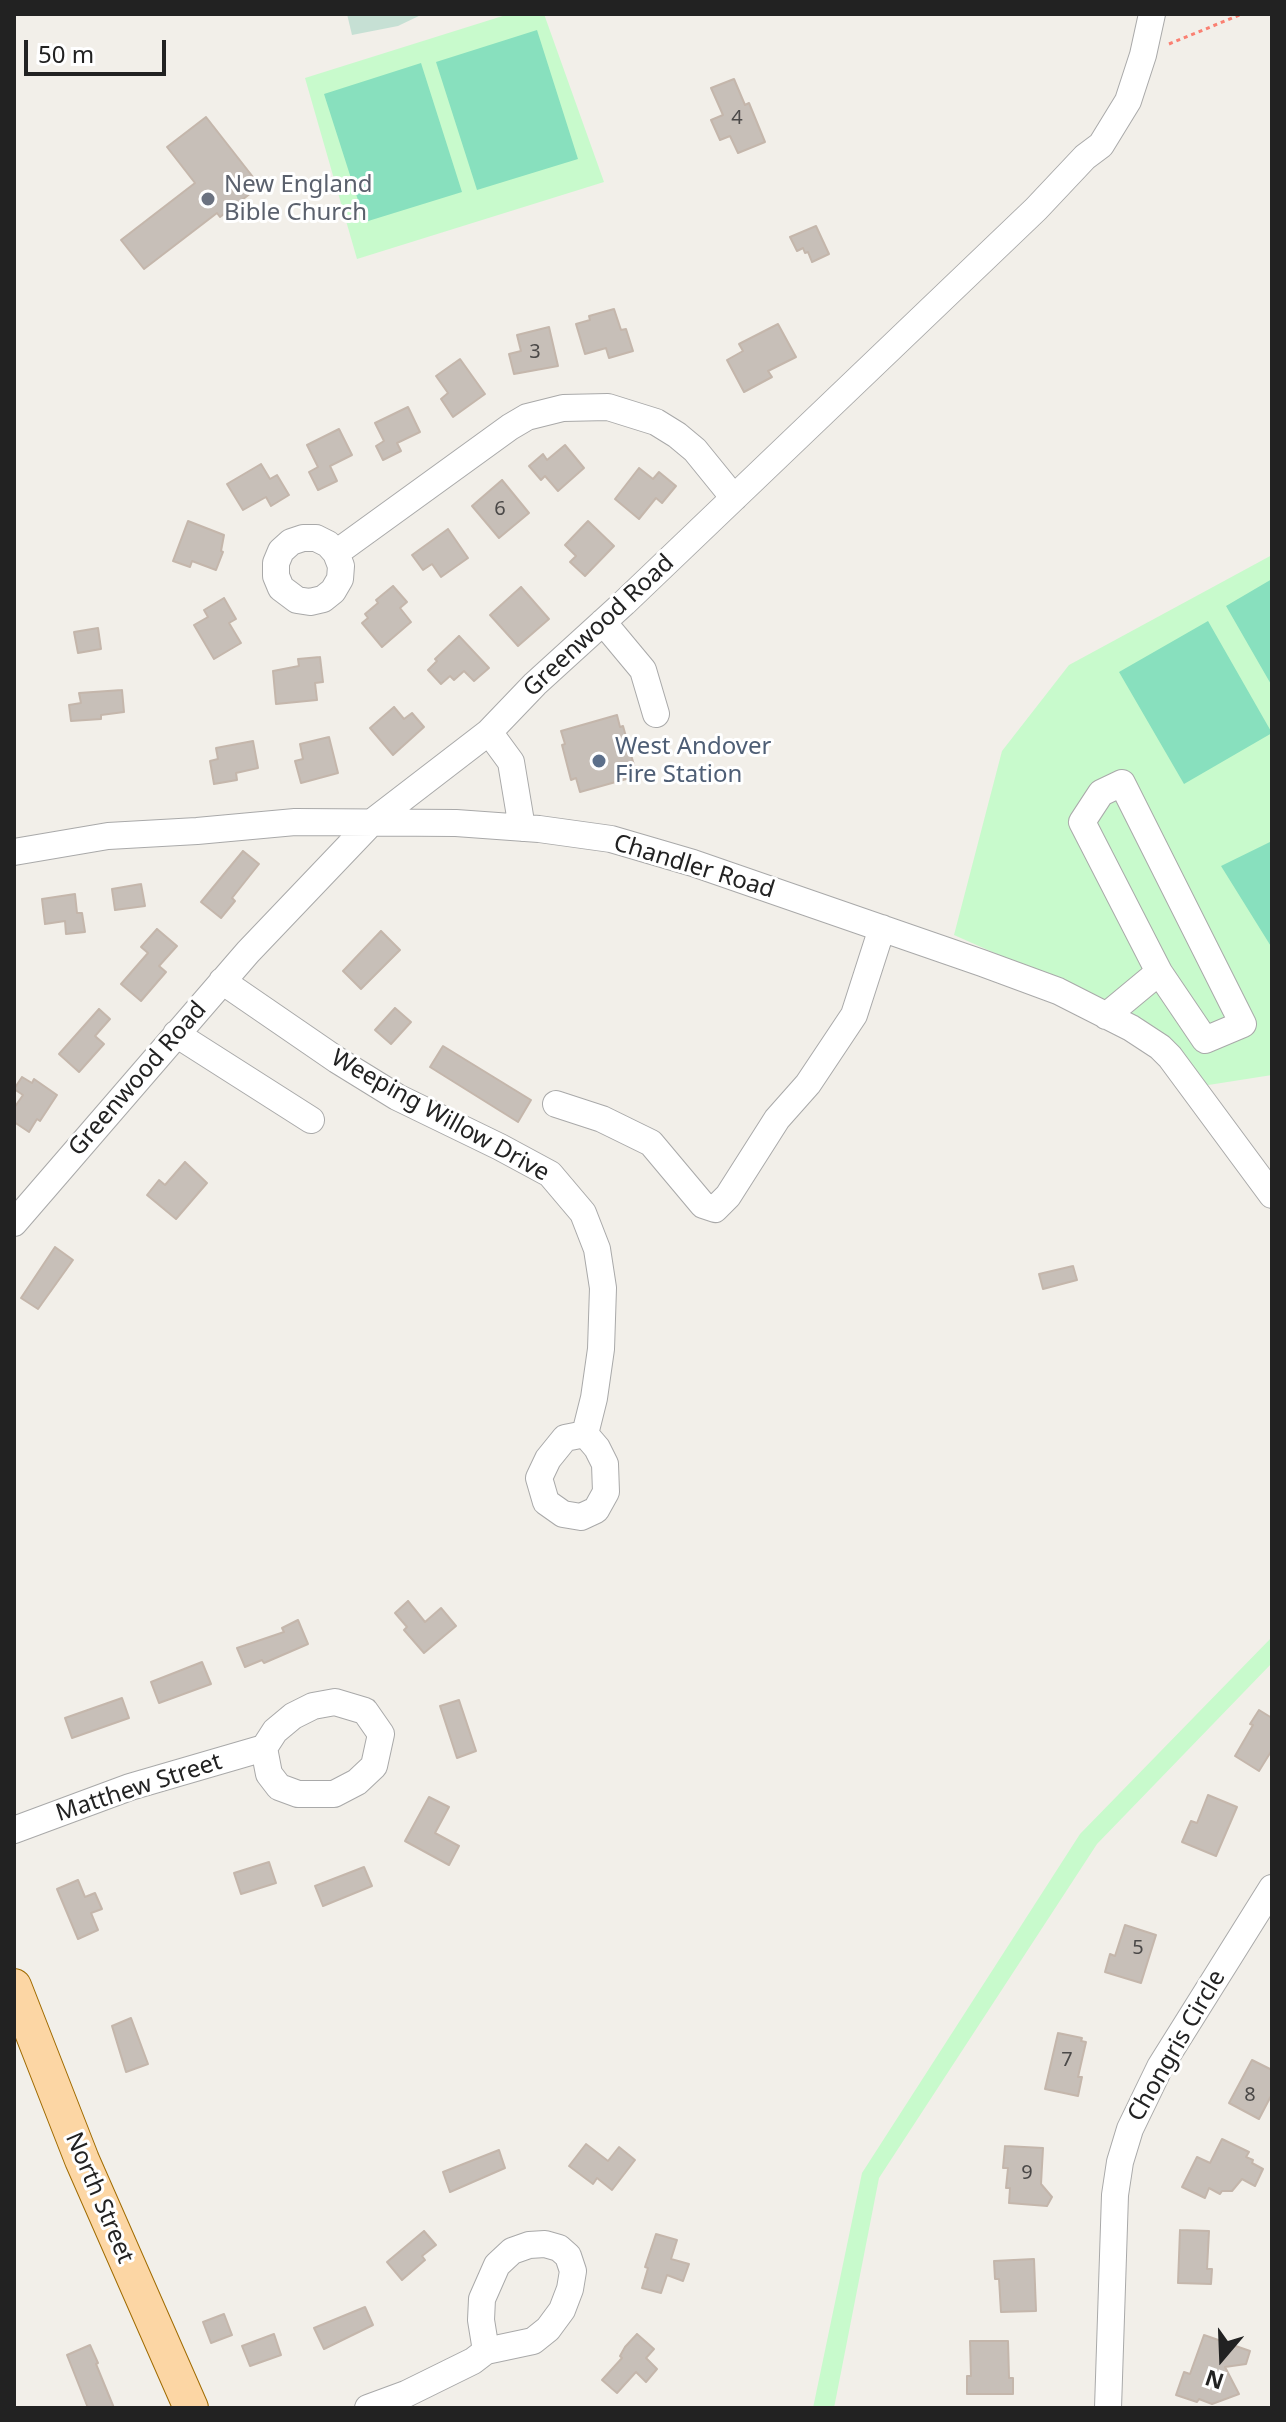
<!DOCTYPE html>
<html>
<head>
<meta charset="utf-8">
<style>
  body { margin:0 }
  #map { position:relative; width:1286px; height:2422px; overflow:hidden; background:#f2efe9; font-family:"Noto Sans",sans-serif }
  canvas { display:block }
  .frame { position:absolute; inset:0; border:16px solid #222; pointer-events:none }
  .north { position:absolute; left:1182px; top:2318px; width:80px; height:80px; -webkit-text-stroke:6px #fff; paint-order:stroke; rotate:199deg; font-size:22px; font-weight:700; line-height:32px; text-align:center; color:#222 }
  .north::after { content:''; display:block; margin:auto; width:28px; height:36px; background:#222; clip-path:polygon(50% 0,100% 100%,50% 72%,0 100%) }
  .scale { position:absolute; left:24px; top:40px; width:142px; height:36px; box-sizing:border-box; border:4px solid #222; border-top:0; padding-left:10px; font-size:24px; line-height:28px; white-space:nowrap; color:#222; -webkit-text-stroke:6px #fff; paint-order:stroke }
</style>
</head>
<body>
<div id="map">
<canvas width="1286" height="2422"></canvas>
<div class="frame"></div>
<div class="north">N</div>
<div class="scale">50 m</div>
</div>
<script>
const c = document.querySelector('canvas').getContext('2d');
c.lineJoin = 'round';
function fillPath(path, color) { c.fillStyle = color; c.fill(path, 'evenodd'); }
const shape = rows => new Path2D(rows.map(r => 'M' + r).join(''));
function trace(path, color, width, dash) { c.strokeStyle = color; c.lineWidth = width; c.lineCap = dash ? 'butt' : 'round'; c.setLineDash(dash || []); c.stroke(path); }
function label(font, color, halo, rows, align = 'center') {
  c.font = font + ' "Noto Sans",sans-serif'; c.lineWidth = 6; c.setLineDash([]); c.textBaseline = 'middle'; c.strokeStyle = halo; c.fillStyle = color; for (const [text, x, y, turn = 0] of rows) {
    c.save(); c.translate(x, y); c.rotate((+turn || 0) * Math.PI / 180); c.textAlign = isNaN(turn) ? turn : align; if (halo) c.strokeText(text, 0, 0); c.fillText(text, 0, 0); c.restore();
  }
}
const wetland = shape([
  [347,14,423,14,398,26,352,35]
]);
const park = shape([
  [509,14,544,14,604,182,357,259,305,78],
  [1272,555,1272,1075,1202,1086,1096,998,954,935,1002,751,1069,665],
  [1272,1637,1272,1663,1097,1844,879,2178,834,2408,813,2408,862,2173,1080,1834]
]);
const pitch = shape([
  [537,30,578,159,477,190,436,62],
  [421,63,462,192,365,222,324,94],
  [1272,579,1272,686,1226,606],
  [1208,621,1272,733,1184,784,1119,672],
  [1272,841,1272,948,1221,866]
]);
const building = shape([
  [734,79,745,105,749,103,765,142,738,153,730,136,720,140,711,120,723,115,711,88,734,79],
  [206,117,260,186,220,217,217,213,144,269,121,240,195,183,167,147,206,117],
  [816,226,829,254,812,262,808,252,805,253,803,248,797,251,790,237,816,226],
  [614,309,621,330,626,329,633,351,609,358,606,348,585,354,576,324,590,320,589,316,614,309],
  [778,324,796,357,768,371,772,377,744,392,727,360,743,351,739,344,778,324],
  [549,327,558,366,514,374,509,354,521,351,517,335,549,327],
  [460,359,485,394,453,417,441,399,448,393,436,376,460,359],
  [408,407,420,432,397,443,401,451,383,460,376,446,384,441,375,423,408,407],
  [339,429,352,455,330,466,337,481,318,490,309,472,318,467,307,445,339,429],
  [565,445,584,468,558,491,545,476,541,480,529,466,543,454,547,460,565,445],
  [261,464,270,479,277,475,289,495,271,506,266,497,243,510,227,484,261,464],
  [639,468,653,479,659,472,676,486,662,503,656,498,639,519,615,499,639,468],
  [502,480,529,513,499,538,472,506,502,480],
  [188,521,224,535,221,551,223,552,216,570,192,561,190,567,173,561,188,521],
  [588,521,614,546,585,576,570,562,576,556,565,545,588,521],
  [448,529,468,558,441,577,432,564,423,570,412,555,448,529],
  [393,586,407,602,400,608,411,622,382,647,362,623,368,618,365,614,378,603,376,600,393,586],
  [521,587,549,619,518,646,490,615,521,587],
  [224,598,236,619,229,623,241,643,214,659,194,625,208,617,204,610,224,598],
  [98,628,101,649,78,653,74,632,98,628],
  [459,636,489,668,474,681,464,671,454,680,450,676,441,684,428,670,437,661,435,659,459,636],
  [320,657,323,682,315,683,317,700,276,704,273,671,299,666,298,659,320,657],
  [122,690,124,712,101,715,101,719,71,721,69,705,81,703,79,693,122,690],
  [394,707,404,719,412,713,424,727,393,755,370,728,394,707],
  [617,715,620,727,623,726,637,776,580,792,576,778,571,780,562,745,565,744,561,731,617,715],
  [329,737,338,773,301,783,295,761,303,759,300,744,329,737],
  [253,741,258,768,236,773,237,780,214,784,210,761,218,759,216,748,253,741],
  [243,851,259,864,232,898,235,901,221,918,201,902,243,851],
  [141,884,145,906,115,910,112,889,141,884],
  [75,894,77,913,82,913,85,932,66,934,65,921,45,924,42,899,75,894],
  [157,929,177,946,159,966,166,972,141,1001,121,984,148,953,141,947,157,929],
  [381,931,400,950,361,989,343,971,381,931],
  [395,1008,411,1022,391,1044,375,1030,395,1008],
  [99,1009,110,1019,95,1036,104,1044,79,1072,59,1054,99,1009],
  [443,1046,531,1100,518,1122,430,1067,443,1046],
  [22,1077,32,1083,34,1079,57,1095,40,1121,37,1119,29,1132,14,1122,14,1108,23,1095,14,1089,22,1077],
  [185,1162,207,1183,176,1219,147,1195,159,1180,165,1185,185,1162],
  [55,1247,73,1260,38,1309,21,1298,55,1247],
  [1073,1266,1077,1280,1043,1289,1039,1274,1073,1266],
  [408,1601,425,1622,441,1608,456,1626,424,1653,404,1630,407,1627,395,1613,408,1601],
  [298,1620,308,1644,264,1663,262,1660,245,1667,237,1648,284,1632,282,1628,298,1620],
  [202,1662,211,1684,159,1703,151,1682,202,1662],
  [122,1698,129,1718,72,1738,65,1718,122,1698],
  [459,1700,476,1751,457,1758,440,1706,459,1700],
  [1259,1710,1272,1718,1272,1750,1259,1771,1235,1756,1253,1725,1250,1724,1259,1710],
  [1208,1795,1237,1807,1216,1856,1182,1842,1191,1821,1197,1823,1208,1795],
  [429,1797,449,1807,435,1833,459,1846,449,1865,405,1841,429,1797],
  [269,1862,276,1883,241,1894,234,1873,269,1862],
  [364,1867,372,1886,323,1906,315,1886,364,1867],
  [78,1880,85,1897,95,1893,102,1909,91,1913,98,1930,78,1939,57,1889,78,1880],
  [1125,1925,1156,1935,1141,1983,1105,1972,1110,1954,1115,1956,1125,1925],
  [131,2018,148,2064,126,2072,112,2026,131,2018],
  [1058,2033,1082,2038,1081,2041,1086,2042,1078,2077,1082,2077,1078,2096,1045,2089,1058,2033],
  [1252,2060,1272,2070,1272,2094,1259,2119,1229,2103,1252,2060],
  [1222,2139,1249,2152,1246,2157,1253,2160,1252,2163,1263,2169,1255,2186,1242,2179,1232,2191,1222,2191,1220,2194,1209,2188,1205,2198,1182,2187,1197,2157,1210,2163,1222,2139],
  [586,2144,608,2161,619,2147,635,2160,612,2190,597,2178,593,2184,569,2166,586,2144],
  [1005,2146,1043,2148,1041,2184,1052,2197,1047,2206,1009,2203,1010,2188,1006,2188,1008,2168,1003,2168,1005,2146],
  [499,2150,505,2168,450,2192,443,2172,499,2150],
  [1180,2230,1209,2231,1207,2269,1212,2269,1211,2284,1178,2283,1180,2230],
  [424,2231,436,2245,422,2256,425,2260,402,2280,387,2262,424,2231],
  [656,2234,677,2240,671,2259,689,2264,683,2281,667,2275,661,2293,642,2288,648,2268,645,2267,656,2234],
  [1034,2259,1036,2311,1001,2312,999,2279,995,2279,994,2261,1034,2259],
  [365,2307,373,2325,324,2349,314,2328,365,2307],
  [224,2314,232,2335,211,2343,203,2322,224,2314],
  [274,2334,281,2355,250,2366,242,2346,274,2334],
  [637,2334,654,2349,646,2358,657,2369,646,2382,636,2372,617,2393,602,2380,622,2358,620,2356,625,2347,637,2334],
  [1204,2335,1250,2351,1246,2364,1225,2367,1239,2394,1212,2404,1199,2399,1197,2402,1176,2395,1184,2372,1190,2374,1204,2335],
  [970,2341,1008,2341,1009,2378,1013,2378,1013,2394,967,2394,967,2376,971,2376,970,2341],
  [90,2345,98,2363,96,2364,114,2408,88,2408,67,2355,90,2345]
]);
const path = shape([
  [1169,44,1242,14]
]);
const minor = shape([
  [336,553,341,566,340,579,333,591,323,599,310,602,297,600,281,588,276,576,276,563,281,551,291,542,303,538,316,538,328,544,336,553,510,427,527,417,563,408,608,407,656,422,677,435,695,450,734,498],
  [603,622,643,670,656,714],
  [489,732,511,762,522,828],
  [14,852,108,836,197,831,295,822,456,823,539,829,611,839,693,863,982,963,1058,991,1131,1028,1160,1047,1170,1057,1272,1195],
  [222,981,337,1060,397,1097,500,1147,550,1174,583,1213,597,1249,603,1288,601,1349,594,1398,585,1434],
  [1106,1016,1159,972,1082,822,1101,793,1122,783,1243,1024,1205,1040,1159,972],
  [176,1034,311,1120],
  [556,1104,602,1119,651,1143,703,1205,715,1209,728,1196,777,1119,808,1084,854,1015,882,928],
  [14,1223,248,952,372,822,489,732,535,684,624,603,1036,209,1085,157,1101,145,1128,101,1143,55,1152,14],
  [585,1434,597,1448,605,1464,606,1492,596,1510,581,1517,563,1514,546,1502,539,1478,548,1459,565,1438,585,1434],
  [14,1830,130,1787,264,1748,275,1731,293,1716,313,1706,335,1702,365,1711,381,1734,374,1766,357,1782,334,1794,298,1794,279,1787,269,1774,264,1748],
  [368,2408,406,2394,473,2361,486,2351,533,2341,548,2329,562,2310,570,2289,573,2271,568,2256,559,2248,545,2244,529,2245,512,2251,497,2265,482,2299,481,2320,486,2351],
  [1108,2408,1115,2195,1120,2162,1130,2129,1160,2067,1272,1888]
]);
const major = shape([
  [14,1986,82,2160,191,2408]
]);
const markers = [
  [208,199,8,"#6b7280"],
  [599,761,8,"#5c6f8a"]
];
const numberNames = [
  ["4",737,118],
  ["3",535,352],
  ["6",500,509],
  ["5",1138,1948],
  ["7",1067,2060],
  ["8",1250,2095],
  ["9",1027,2173]
];
const worshipNames = [
  ["New England",224,185],
  ["Bible Church",224,213]
];
const streetNames = [
  ["Greenwood Road",599,626,-43],
  ["Chandler Road",694,867,17],
  ["Greenwood Road",138,1079,-49],
  ["Weeping Willow Drive",440,1116,29],
  ["Matthew Street",139,1788,-18],
  ["Chongris Circle",1177,2046,-60],
  ["North Street",99,2198,67]
];
const serviceNames = [
  ["West Andover",615,747],
  ["Fire Station",615,775]
];
fillPath(wetland, '#c6e0d4');
fillPath(park, '#c8facc');
fillPath(pitch, '#88e0be');
fillPath(building, '#c7bfb8');
trace(building, '#c4b6ab', 2);
trace(minor, '#a9a9a9', 28);
trace(major, '#a06b00', 36);
trace(path, '#fa8072', 3, [4, 4]);
trace(minor, '#fff', 26);
trace(major, '#fcd6a4', 34);
for (const [x, y, r, color] of markers) { const dot = new Path2D(); dot.arc(x, y, r, 0, 2 * Math.PI); c.fillStyle = color; c.fill(dot); trace(dot, '#fff', 3); }
label('20px', '#4b4948', null, numberNames);
label('24px', '#5b616d', '#fff', worshipNames, 'left');
label('24px', '#222', '#fff', streetNames);
label('24px', '#4e5e75', '#fff', serviceNames, 'left');
</script>
</body>
</html>
